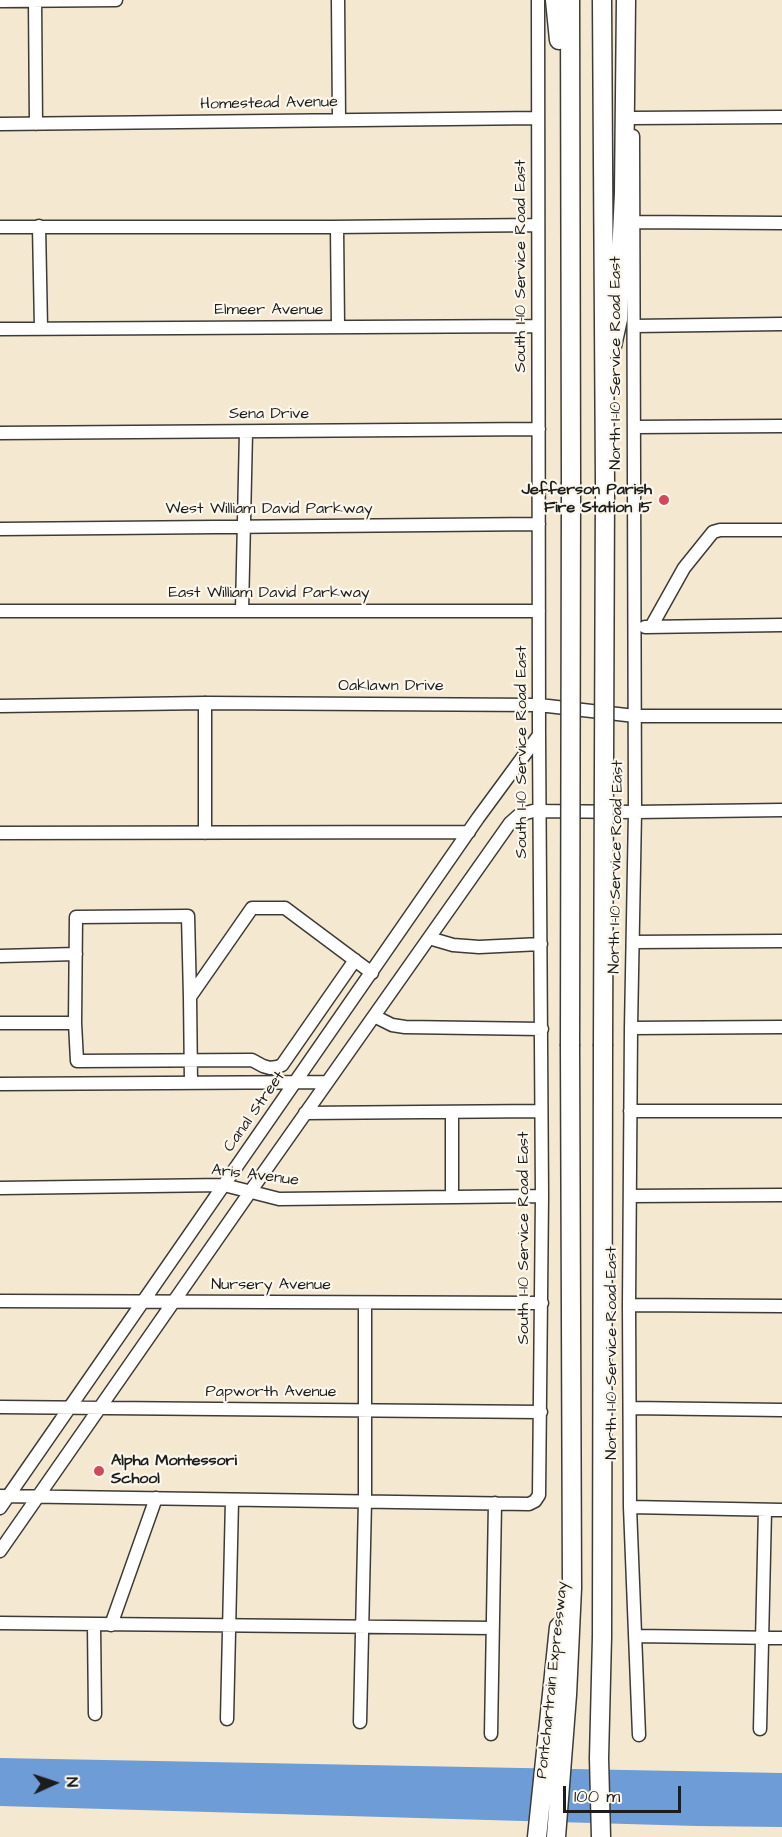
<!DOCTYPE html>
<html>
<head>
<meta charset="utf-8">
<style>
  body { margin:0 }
  #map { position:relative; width:782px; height:1837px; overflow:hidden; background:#f5e8d1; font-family:"Architects Daughter",sans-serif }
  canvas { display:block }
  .north { position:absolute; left:24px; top:1753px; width:60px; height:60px; -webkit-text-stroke:4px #fbf7ec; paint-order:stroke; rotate:87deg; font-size:16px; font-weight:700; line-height:24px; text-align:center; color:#1c1c1c }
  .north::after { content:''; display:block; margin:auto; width:21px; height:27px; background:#1c1c1c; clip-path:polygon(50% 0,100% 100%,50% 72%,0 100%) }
  .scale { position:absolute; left:563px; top:1786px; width:118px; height:27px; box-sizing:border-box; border:3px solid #1c1c1c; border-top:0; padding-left:8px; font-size:18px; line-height:21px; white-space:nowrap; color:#1c1c1c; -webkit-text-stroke:4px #fbf7ec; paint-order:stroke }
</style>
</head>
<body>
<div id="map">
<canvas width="782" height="1837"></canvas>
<div class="north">N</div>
<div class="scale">100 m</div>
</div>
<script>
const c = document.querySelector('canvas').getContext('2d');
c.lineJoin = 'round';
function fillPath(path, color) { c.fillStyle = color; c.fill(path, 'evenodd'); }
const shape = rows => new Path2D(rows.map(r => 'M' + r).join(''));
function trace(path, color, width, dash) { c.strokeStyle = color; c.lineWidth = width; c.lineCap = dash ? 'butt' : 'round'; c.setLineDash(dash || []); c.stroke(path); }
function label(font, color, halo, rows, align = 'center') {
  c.font = font + ' "Architects Daughter",sans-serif'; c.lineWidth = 4.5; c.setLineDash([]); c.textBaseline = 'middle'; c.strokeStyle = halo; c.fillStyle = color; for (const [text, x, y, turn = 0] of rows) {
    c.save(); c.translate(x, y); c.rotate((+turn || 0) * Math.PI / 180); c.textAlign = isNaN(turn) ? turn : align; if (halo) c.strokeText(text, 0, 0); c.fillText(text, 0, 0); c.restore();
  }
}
const water = shape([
  [0,1758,782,1773,782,1827,697,1826,0,1806]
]);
const minor = shape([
  [35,0,36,124],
  [338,0,339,119],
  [0,1,116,0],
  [633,118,782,117],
  [0,124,538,118],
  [633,136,635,812,631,1028,629,1305,630,1507,639,1735],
  [634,222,782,223],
  [39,226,41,328],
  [0,227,331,227,538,225],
  [337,227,338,327],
  [634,326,782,324],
  [0,329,538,326],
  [634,427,782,426],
  [0,433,539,429],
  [0,529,539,524],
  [242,610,246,432],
  [0,611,539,611],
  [645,627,782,625],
  [651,627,684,568,713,532,720,530,782,530],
  [205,703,205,833],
  [0,706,205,703,539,705,635,716,782,716],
  [0,833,469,832],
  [429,938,453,945,479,947,541,944],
  [633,942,782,941],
  [0,956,76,954],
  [190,997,188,916,76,917,75,1023,77,1061,252,1060,263,1066,270,1068,277,1067,282,1065,355,960],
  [374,1016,392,1025,405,1027,542,1029],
  [0,1023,75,1023],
  [631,1028,782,1027],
  [191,1082,190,997,252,908,285,908,372,973],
  [0,1084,327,1082],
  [630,1111,782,1111],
  [452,1112,452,1197],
  [305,1113,541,1111],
  [0,1188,224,1185,279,1199,542,1196],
  [630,1196,782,1195],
  [0,1301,542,1303],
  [629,1305,782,1306],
  [0,1407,541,1412],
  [630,1408,782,1410],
  [0,1496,529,1504,535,1501,539,1495,542,1196,539,735,538,0],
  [630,1507,782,1510],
  [0,1508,478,818,539,735],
  [0,1551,250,1192,510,823,519,815,533,811,635,812,782,810],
  [0,1623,492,1628],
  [94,1625,95,1714],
  [111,1625,156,1498],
  [635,1636,782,1638],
  [227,1719,232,1500],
  [360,1722,365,1501,365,1303],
  [760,1729,765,1510],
  [491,1734,495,1503]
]);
const highway = shape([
  [555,0,559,40],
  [570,0,571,482],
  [602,0,605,484],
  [612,346,618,319,624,193,626,0],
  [537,1837,559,1627],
  [556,1837,567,1695,572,1588,570,1046],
  [601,1837,599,1758,602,1637,603,1046]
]);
const highwayBridge = shape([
  [570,1046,571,482],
  [603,1046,605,484]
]);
const markers = [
  [664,500,6,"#d1495b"],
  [99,1471,6,"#d1495b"]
];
const streetNames = [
  ["Homestead Avenue",269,104,-1],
  ["South I-10 Service Road East",522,266,-90],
  ["Elmeer Avenue",269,311],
  ["North I-10 Service Road East",617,363,-90],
  ["Sena Drive",269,415],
  ["West William David Parkway",269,510],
  ["East William David Parkway",269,594],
  ["Oaklawn Drive",391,687],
  ["South I-10 Service Road East",523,752,-90],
  ["North I-10 Service Road East",617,867,-89],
  ["Canal Street",255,1112,-55],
  ["Aris Avenue",255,1176,7],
  ["South I-10 Service Road East",525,1238,-90],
  ["Nursery Avenue",271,1286],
  ["North I-10 Service Road East",613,1353,-90],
  ["Papworth Avenue",271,1393],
  ["Pontchartrain Expressway",553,1680,-84]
];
const poiNames = [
  ["Jefferson Parish",652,491],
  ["Fire Station 15",652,509],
  ["Alpha Montessori",111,1462,"left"],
  ["School",111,1480,"left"]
];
fillPath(water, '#6d9cd6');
trace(minor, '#3d3b37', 15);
trace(highway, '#3d3b37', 21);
trace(minor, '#fff', 12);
trace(highway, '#fff', 18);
trace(highwayBridge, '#3d3b37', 21, []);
trace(highwayBridge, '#fff', 18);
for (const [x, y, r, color] of markers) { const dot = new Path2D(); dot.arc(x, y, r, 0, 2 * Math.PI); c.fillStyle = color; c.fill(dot); trace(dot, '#fbf7ec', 2); }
label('16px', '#1c1c1c', '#fbf7ec', streetNames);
label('bold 16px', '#1c1c1c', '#fbf7ec', poiNames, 'right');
</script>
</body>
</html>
